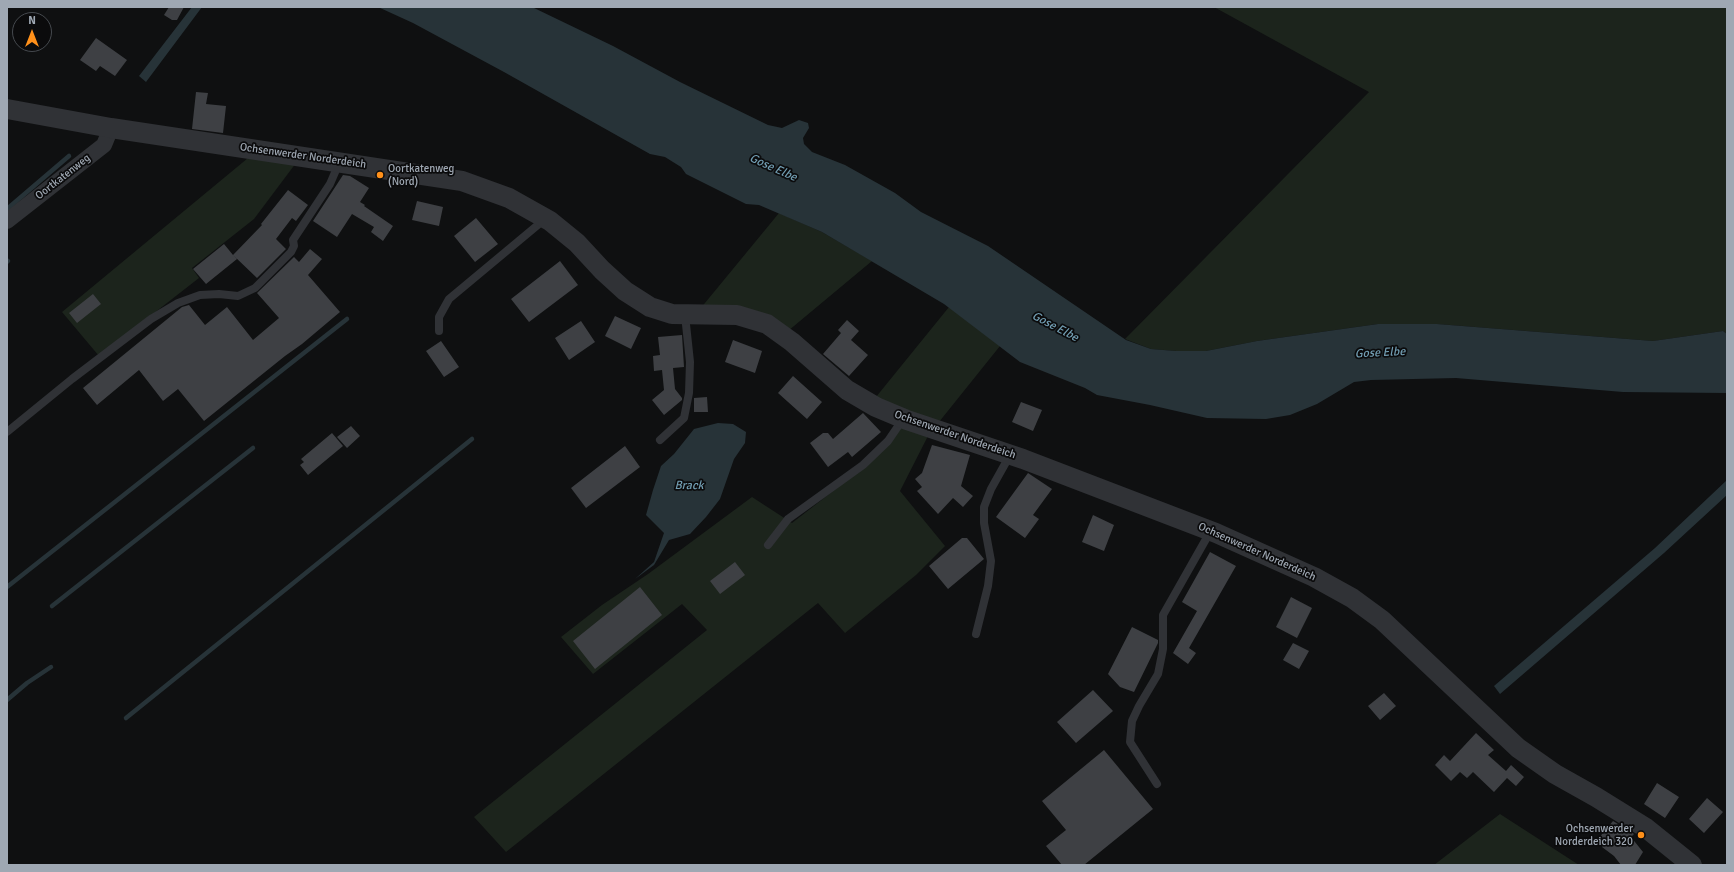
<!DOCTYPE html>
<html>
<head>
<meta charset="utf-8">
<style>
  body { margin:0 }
  #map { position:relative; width:1734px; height:872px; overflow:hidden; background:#0f1011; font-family:Signika,sans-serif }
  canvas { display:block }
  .frame { position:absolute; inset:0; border:8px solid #9fa8b3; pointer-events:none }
  .north { position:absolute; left:12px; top:12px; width:40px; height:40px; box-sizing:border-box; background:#0b0b0c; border:1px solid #464a4f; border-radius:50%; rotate:0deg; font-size:11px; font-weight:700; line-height:16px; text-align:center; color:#9fa8b3 }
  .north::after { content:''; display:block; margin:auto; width:14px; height:18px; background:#ff901a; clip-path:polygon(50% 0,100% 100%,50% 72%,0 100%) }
</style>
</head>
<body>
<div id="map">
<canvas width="1734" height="872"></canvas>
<div class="frame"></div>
<div class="north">N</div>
</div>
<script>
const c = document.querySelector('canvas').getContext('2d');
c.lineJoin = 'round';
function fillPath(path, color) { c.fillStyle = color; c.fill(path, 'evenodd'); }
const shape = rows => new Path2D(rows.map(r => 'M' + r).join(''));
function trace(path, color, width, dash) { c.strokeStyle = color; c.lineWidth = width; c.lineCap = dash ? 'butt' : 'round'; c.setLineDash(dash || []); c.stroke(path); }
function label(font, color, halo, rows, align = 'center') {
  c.font = font + ' Signika,sans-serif'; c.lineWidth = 3.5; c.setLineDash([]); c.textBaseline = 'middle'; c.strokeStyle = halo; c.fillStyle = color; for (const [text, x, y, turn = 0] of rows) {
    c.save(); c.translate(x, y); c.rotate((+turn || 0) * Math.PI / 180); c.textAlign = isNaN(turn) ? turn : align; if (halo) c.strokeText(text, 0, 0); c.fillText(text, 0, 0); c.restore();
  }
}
const green = shape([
  [1214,7,1727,7,1727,334,1723,331,1653,341,1437,324,1378,324,1257,341,1206,351,1176,351,1151,349,1125,339,1369,92],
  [248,158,296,163,254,219,192,268,199,278,99,356,62,312],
  [779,213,822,232,872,261,788,331,700,309],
  [949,307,1000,346,939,422,910,412,876,397],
  [899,427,929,434,900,491,945,546,916,575,845,633,818,603,506,852,474,817,707,630,682,604,593,674,561,637,602,605,648,574,752,497,792,523,837,488],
  [1500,814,1579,865,1434,865]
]);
const water = shape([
  [192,7,202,7,146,82,139,76],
  [378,7,532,7,613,46,680,82,768,125,782,128,799,120,808,123,809,128,803,138,804,144,812,152,845,165,895,193,921,212,988,246,1126,340,1151,349,1176,351,1206,351,1257,341,1378,324,1437,324,1653,341,1723,331,1727,334,1727,393,1623,392,1456,378,1371,380,1354,382,1317,404,1290,415,1266,419,1207,418,1150,405,1097,395,1085,388,1020,362,944,304,822,232,759,205,746,204,686,174,681,167,665,157,650,154,504,72,413,23],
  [718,423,733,424,746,432,745,443,734,459,720,499,706,517,690,534,669,540,654,565,635,579,654,562,664,533,646,515,653,490,661,466,674,454,694,429],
  [1727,480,1727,495,1664,553,1500,694,1494,686,1655,548]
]);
const stream = shape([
  [7,209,69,156],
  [7,262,8,261],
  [7,587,347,319],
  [52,606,253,448],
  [7,700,27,683,51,667],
  [126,718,472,439]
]);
const building = shape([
  [169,7,184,7,177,20,172,20,164,15],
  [96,38,127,60,115,76,100,66,96,71,80,60],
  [196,92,208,93,206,104,226,106,223,133,192,129],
  [343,175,350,176,369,188,360,202,365,205,364,206,393,226,383,241,371,232,374,227,352,214,337,237,313,221],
  [288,190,308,205,296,221,292,218,276,239,286,249,257,278,233,255,237,259,206,284,193,269,224,244,233,255,262,225,261,224],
  [417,201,443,207,439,226,412,220],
  [476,218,498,244,475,262,454,236],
  [310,249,322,259,308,275,340,312,302,344,285,356,204,421,178,389,163,401,139,370,97,405,83,388,182,307,189,305,205,325,227,307,253,340,279,318,257,293,294,257,299,262],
  [560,261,578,285,529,322,511,299],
  [93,294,101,304,77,323,69,313],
  [615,316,641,328,631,349,605,336],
  [847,320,859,331,851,340,868,355,849,376,823,354,841,333,838,330],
  [581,321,595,342,569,360,555,338],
  [682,335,684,367,673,368,675,389,682,398,682,400,664,415,652,400,664,390,662,370,654,371,653,356,660,355,658,337],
  [733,340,762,351,755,373,725,362],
  [441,341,459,367,444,377,426,351],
  [793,376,822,402,807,419,778,393],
  [707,397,708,412,694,412,694,398],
  [1021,402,1042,410,1033,431,1012,422],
  [863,413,881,432,852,457,848,452,828,467,810,443,823,433,828,433,833,439],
  [351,426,360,436,347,448,337,437],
  [332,433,343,446,308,475,300,465,304,462,301,459],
  [932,445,970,455,961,486,973,496,963,507,953,498,938,514,917,491,922,487,915,479,922,473],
  [625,446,640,467,586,508,571,488],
  [1028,473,1052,489,1033,515,1039,519,1025,538,996,517],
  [1093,515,1114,525,1104,551,1082,542],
  [962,538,967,538,984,559,948,589,929,566],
  [1210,552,1236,566,1189,648,1196,653,1188,664,1173,653,1197,611,1182,602],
  [735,562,745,575,720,594,710,581],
  [640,587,662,615,595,669,573,641],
  [1291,597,1312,608,1297,638,1276,627],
  [1132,627,1158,640,1158,643,1134,692,1120,687,1108,674],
  [1293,643,1309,651,1299,669,1283,660],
  [1093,690,1113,711,1076,743,1057,722],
  [1384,693,1396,706,1380,720,1368,706],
  [1476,733,1494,750,1488,755,1506,771,1511,765,1524,777,1516,786,1507,778,1494,792,1473,772,1467,778,1460,772,1451,781,1435,765,1444,755,1450,761],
  [1104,750,1153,809,1084,865,1062,865,1046,846,1066,830,1042,801],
  [1657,783,1679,797,1665,818,1644,804],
  [1707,798,1723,812,1704,833,1689,819],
  [1613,821,1634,834,1631,837,1643,852,1635,865,1621,865,1614,856,1602,847,1604,844,1598,839]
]);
const service = shape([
  [439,331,439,317,449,299,545,219],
  [7,432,72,379,151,319,178,303,200,295,219,294,238,296,255,288,291,252,294,246,293,240,330,184,339,163],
  [660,440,684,418,689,393,690,362,685,315],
  [768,545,788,519,863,465,888,441,903,419],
  [976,634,988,586,991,561,984,523,984,507,991,489,1010,455],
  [1157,784,1130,742,1132,721,1139,706,1158,674,1163,649,1163,615,1210,532]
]);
const minor = shape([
  [7,221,104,145,111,128]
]);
const tertiary = shape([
  [7,109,111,128,462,181,509,198,550,221,577,243,602,270,625,291,650,307,672,314,737,315,767,324,792,342,847,390,876,407,907,420,1023,459,1216,533,1314,577,1352,598,1382,620,1518,748,1555,774,1596,797,1646,828,1692,865]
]);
const markers = [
  [380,175,4,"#ff901a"],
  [1641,835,4,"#ff901a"]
];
const streetNames = [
  ["Ochsenwerder Norderdeich",303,156,8],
  ["Oortkatenweg",63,177,-38],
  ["Ochsenwerder Norderdeich",955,435,19],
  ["Ochsenwerder Norderdeich",1257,552,24]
];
const poiNames = [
  ["Oortkatenweg",388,169],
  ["(Nord)",388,182],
  ["Ochsenwerder",1633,829,"right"],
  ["Norderdeich 320",1633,842,"right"]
];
const waterNames = [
  ["Gose Elbe",773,168,24],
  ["Gose Elbe",1055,327,28],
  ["Gose Elbe",1380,353,-3],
  ["Brack",689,486]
];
fillPath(green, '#1c241c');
fillPath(water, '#273338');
trace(stream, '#273338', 4.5);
fillPath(building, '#3e4044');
trace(service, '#303236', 8);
trace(minor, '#303236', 16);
trace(tertiary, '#303236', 20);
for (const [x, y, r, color] of markers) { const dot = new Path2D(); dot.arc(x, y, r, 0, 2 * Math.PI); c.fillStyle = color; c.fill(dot); trace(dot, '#0b0b0c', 1.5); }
label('11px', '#9fa8b3', '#0b0b0c', streetNames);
label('11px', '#9fa8b3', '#0b0b0c', poiNames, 'left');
label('italic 12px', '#729eb3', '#0b0b0c', waterNames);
</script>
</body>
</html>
